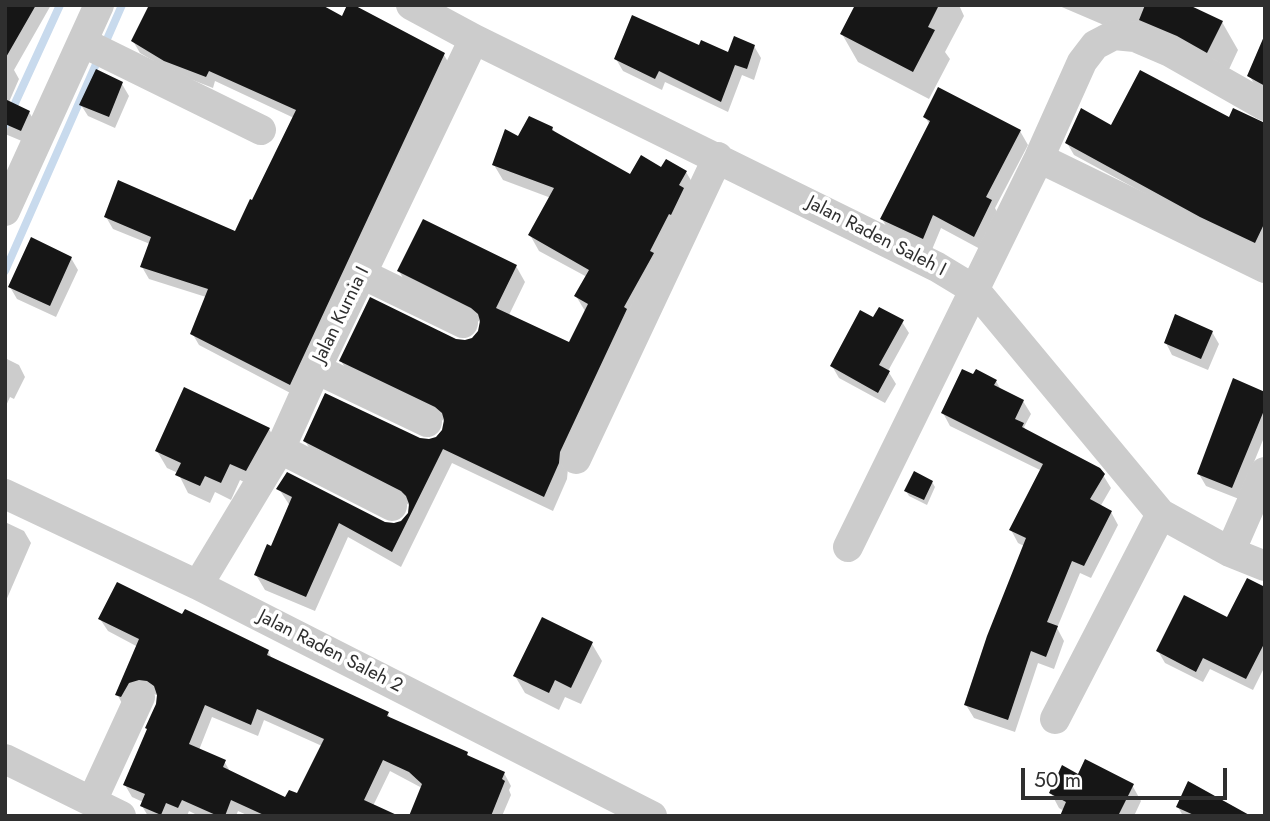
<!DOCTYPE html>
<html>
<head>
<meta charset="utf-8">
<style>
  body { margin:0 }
  #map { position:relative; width:1270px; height:821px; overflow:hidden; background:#fff; font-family:Jost,sans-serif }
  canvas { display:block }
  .frame { position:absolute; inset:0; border:7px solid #2f2f2f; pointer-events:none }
  .scale { position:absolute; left:1021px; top:768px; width:206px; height:32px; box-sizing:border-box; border:4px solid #2f2f2f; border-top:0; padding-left:9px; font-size:21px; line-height:24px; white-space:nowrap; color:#2f2f2f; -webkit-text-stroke:5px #fff; paint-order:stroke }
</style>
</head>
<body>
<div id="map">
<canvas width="1270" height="821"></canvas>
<div class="frame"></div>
<div class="scale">50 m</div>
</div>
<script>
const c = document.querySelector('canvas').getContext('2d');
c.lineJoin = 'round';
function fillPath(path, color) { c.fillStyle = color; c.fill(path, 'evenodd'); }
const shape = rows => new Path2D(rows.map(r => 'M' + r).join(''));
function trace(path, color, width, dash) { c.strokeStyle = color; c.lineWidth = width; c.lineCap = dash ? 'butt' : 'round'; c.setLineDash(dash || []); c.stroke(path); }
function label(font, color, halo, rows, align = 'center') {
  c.font = font + ' Jost,sans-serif'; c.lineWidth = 7; c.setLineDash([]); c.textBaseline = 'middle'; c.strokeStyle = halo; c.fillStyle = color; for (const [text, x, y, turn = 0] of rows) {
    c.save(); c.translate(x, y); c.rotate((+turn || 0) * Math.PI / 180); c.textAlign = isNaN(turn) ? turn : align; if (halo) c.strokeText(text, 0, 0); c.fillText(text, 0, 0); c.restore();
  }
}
const shadow = shape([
  [5,5,51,5,14,70,19,79,9,102,29,112,37,125,29,144,5,134],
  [857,5,959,5,964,16,945,52,950,59,929,99,858,62,842,34],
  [1057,5,1186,5,1222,22,1238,50,1224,80,1195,64],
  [343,18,444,55,451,67,296,396,199,345,192,333,206,297,149,279,142,267,150,244,113,229,106,217,235,234,253,202,294,118,215,81,213,88,172,72,140,53,133,41],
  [754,46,761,58,754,80,742,75,728,112,665,82,662,90,623,71,616,59,700,47,728,54],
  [1265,49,1265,93,1256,87,1249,75],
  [122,84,129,96,115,128,88,116,81,105],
  [925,117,1020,131,1028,145,995,208,999,216,982,250,941,228,931,252,890,233,882,219,930,125],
  [1265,125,1265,256,1208,228,1074,155,1067,143,1112,128],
  [552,128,556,134,631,177,661,169,686,172,695,187,568,468,567,479,553,511,452,463,401,567,348,537,315,611,265,590,256,575,271,548,290,506,279,489,384,524,394,525,402,522,409,514,411,506,314,456,305,441,429,441,437,438,444,431,446,422,350,376,341,361,455,341,465,342,473,339,480,332,482,323,408,287,399,271,516,266,525,282,509,315,569,345,585,311,576,296,587,277,539,251,530,235,551,198,503,180,494,165,519,138],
  [71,258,78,270,56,317,17,299,10,287],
  [874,320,902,322,909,333,888,371,896,384,885,403,839,378,832,366],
  [1212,332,1219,344,1208,370,1172,355,1166,343],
  [5,358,19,365,25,377,14,399,10,397,5,408],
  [996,381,1001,390,1023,401,1031,414,1024,427,1027,431,1103,475,1111,488,1100,507,1111,512,1118,525,1091,578,1080,573,1057,628,1064,641,1054,669,1038,663,1015,732,974,718,966,705,1024,546,1018,543,1011,530,1042,471,950,426,943,413],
  [1265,394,1265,435,1239,499,1206,486,1199,474],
  [269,429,279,446,256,488,240,480,231,500,215,492,210,503,188,493,178,473,167,468,157,451],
  [932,482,935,487,927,505,909,496,906,491],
  [5,522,24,531,31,543,5,603],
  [1265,589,1265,666,1253,690,1210,669,1203,682,1165,663,1158,651,1228,619],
  [183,617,268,651,272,659,388,714,391,720,467,754,469,757,504,773,511,786,509,790,511,795,502,816,489,816,422,788,390,771,373,806,395,816,249,816,238,811,236,816,199,816,189,811,187,816,148,816,142,806,143,802,132,797,125,785,148,730,159,696,147,691,124,707,117,694,138,647,108,631,100,619],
  [212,717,258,736,264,720,322,746,298,796,286,800,231,773,224,761,199,750],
  [592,644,602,661,581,704,565,697,559,710,525,693,515,676],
  [1079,776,1132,785,1141,801,1134,816,1062,816,1064,811,1059,808,1051,793],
  [1178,807,1236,816,1183,816]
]);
const stream = shape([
  [5,125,60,5],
  [5,271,122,5]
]);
const building = shape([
  [5,5,36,5,5,59],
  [149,5,322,5,342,16,347,5,354,5,445,53,290,385,190,334,208,289,140,267,151,237,104,217,118,180,235,231,250,199,252,200,296,110,209,71,206,77,164,61,131,41],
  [855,5,939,5,928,27,935,30,913,72,840,34],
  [1145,5,1189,5,1223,21,1207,53,1177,36,1139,20],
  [632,15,699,45,701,40,728,52,734,36,755,45,747,69,735,65,721,102,659,71,655,79,614,59],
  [1265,34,1265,86,1247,76],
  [96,69,123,82,109,117,79,105],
  [1140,70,1229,117,1233,108,1265,123,1265,222,1255,243,1200,217,1065,143,1081,108,1111,125],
  [938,87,1021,130,986,197,992,200,974,237,933,215,923,239,880,219,930,121,923,117],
  [5,99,30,111,21,131,5,124],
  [529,116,553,127,552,130,630,174,641,155,661,167,666,159,687,171,679,185,684,188,671,215,669,214,650,251,654,253,624,307,627,309,560,452,559,463,544,497,443,449,392,552,339,523,306,597,254,575,267,544,271,546,292,497,276,489,287,472,385,522,394,523,401,521,408,513,409,504,406,496,401,491,303,441,325,393,420,438,429,439,436,437,442,430,444,420,442,413,435,407,339,361,370,297,456,339,465,340,472,338,478,331,480,321,478,314,471,308,397,271,423,219,517,265,496,308,569,342,588,304,574,296,589,270,528,235,554,188,492,165,505,129,518,136],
  [31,237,72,257,50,306,8,287],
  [879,307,904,320,879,365,890,371,878,393,830,366,860,310,873,317],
  [1175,314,1213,331,1201,359,1164,343],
  [962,369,973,374,976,369,997,380,994,385,1024,400,1015,419,1024,423,1022,427,1100,468,1105,474,1090,499,1112,511,1084,566,1072,561,1047,622,1058,626,1046,657,1031,651,1008,720,964,705,987,636,1026,538,1009,530,1043,464,941,413],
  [1233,378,1265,392,1265,408,1232,488,1197,474],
  [184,387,270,428,246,471,230,464,221,483,205,476,200,486,175,475,181,463,155,451],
  [914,471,933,481,924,500,904,491],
  [1247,578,1265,587,1265,642,1246,679,1203,658,1196,672,1156,651,1184,595,1227,617],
  [117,582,182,614,185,609,269,650,267,655,389,712,387,716,468,752,467,755,505,772,502,779,505,781,491,816,409,816,422,784,409,772,383,760,364,800,399,816,266,816,231,800,225,816,218,816,182,800,178,808,166,803,161,815,140,806,145,794,123,785,147,729,145,728,156,704,157,695,154,686,147,681,139,680,129,683,121,697,115,695,139,639,98,619],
  [205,705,251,725,257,709,324,739,297,793,289,790,285,797,223,767,226,760,189,744],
  [542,617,593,642,571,688,555,680,549,693,513,676],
  [1085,759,1134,784,1118,816,1060,816,1066,802,1049,793,1062,765,1078,774],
  [1188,781,1251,816,1196,816,1176,807]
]);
const minor = shape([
  [411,5,474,39,937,267,975,290,1161,514,1230,552,1265,566],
  [82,42,261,130],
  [1039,158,1265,268],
  [5,211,99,5],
  [362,274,463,323],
  [316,369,427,422],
  [280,449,392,506],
  [576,459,718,157],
  [5,494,198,585,652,816],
  [848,547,1039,158,1082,62,1095,45,1114,35,1135,37,1170,52,1265,106],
  [1230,552,1265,472],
  [198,585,280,449,316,369,474,39],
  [1055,719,1161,514],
  [5,759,121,816],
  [92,801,140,697]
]);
const streetNames = [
  ["Jalan Raden Saleh I",876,237,27],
  ["Jalan Kurnia I",342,315,-64],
  ["Jalan Raden Saleh 2",330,652,27]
];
fillPath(shadow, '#0003');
trace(stream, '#c8daed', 8);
fillPath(building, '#161616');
trace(minor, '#ccc', 30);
label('19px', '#2f2f2f', '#fff', streetNames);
</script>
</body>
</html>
